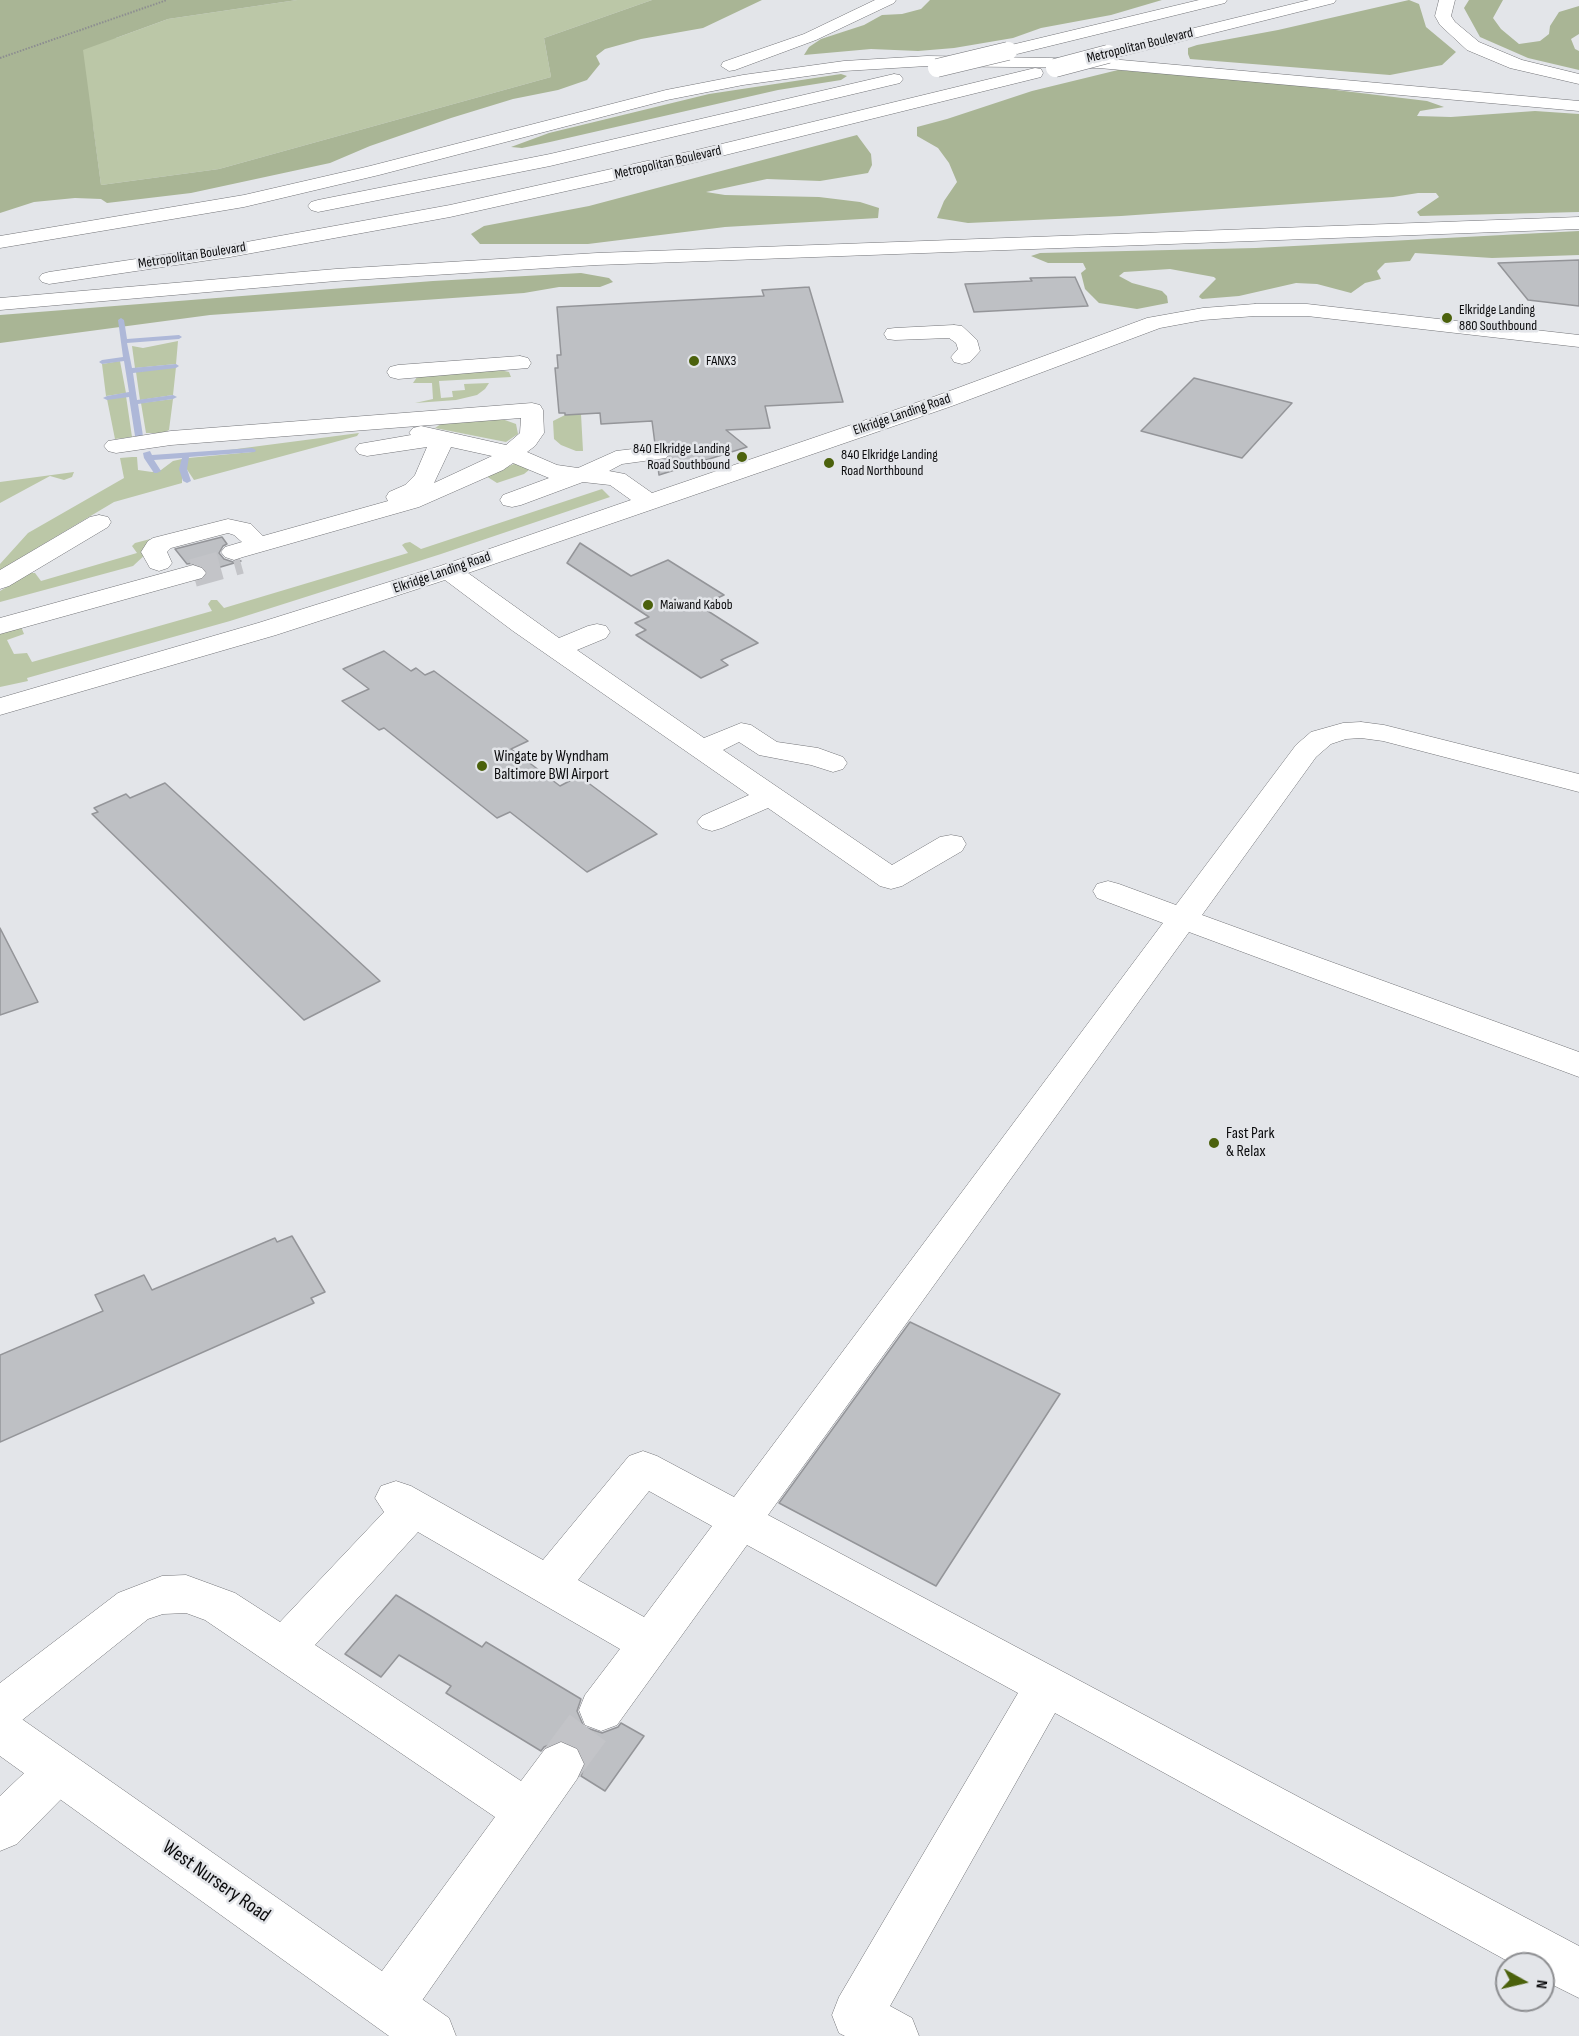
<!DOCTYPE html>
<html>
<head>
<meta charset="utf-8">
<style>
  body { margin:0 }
  #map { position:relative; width:1579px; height:2036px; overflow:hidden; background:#e3e5e9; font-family:"Sofia Sans Condensed",sans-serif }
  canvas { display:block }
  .north { position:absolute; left:1495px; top:1952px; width:60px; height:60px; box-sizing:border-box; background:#e3e5e9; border:2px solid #8d8e91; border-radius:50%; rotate:98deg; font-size:16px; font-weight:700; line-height:24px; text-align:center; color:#0b0b0d }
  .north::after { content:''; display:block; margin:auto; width:21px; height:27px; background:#4b610c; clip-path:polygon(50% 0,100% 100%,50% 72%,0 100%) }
</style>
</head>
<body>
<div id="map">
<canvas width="1579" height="2036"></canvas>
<div class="north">N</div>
</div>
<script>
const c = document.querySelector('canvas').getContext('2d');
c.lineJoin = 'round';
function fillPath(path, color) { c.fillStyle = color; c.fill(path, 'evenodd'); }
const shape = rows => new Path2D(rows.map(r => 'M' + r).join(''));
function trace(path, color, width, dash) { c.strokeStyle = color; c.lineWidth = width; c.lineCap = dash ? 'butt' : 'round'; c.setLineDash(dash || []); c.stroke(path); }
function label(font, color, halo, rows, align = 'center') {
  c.font = font + ' "Sofia Sans Condensed",sans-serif'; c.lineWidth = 5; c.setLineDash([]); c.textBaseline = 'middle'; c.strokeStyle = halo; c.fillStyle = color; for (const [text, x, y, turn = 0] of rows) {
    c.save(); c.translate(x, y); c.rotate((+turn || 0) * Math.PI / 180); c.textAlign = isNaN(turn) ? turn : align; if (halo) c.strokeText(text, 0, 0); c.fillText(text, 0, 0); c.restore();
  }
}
const green = shape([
  [0,0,116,38,168,19,297,0,652,0,544,38,551,77,219,169,101,185,93,126],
  [178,341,176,364,135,368,132,346,143,348],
  [120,361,126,393,106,396,102,364],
  [176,367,173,395,140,400,136,372],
  [500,370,509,372,511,377,439,381,441,398,453,397,452,391,465,390,464,384,489,383,485,389,477,395,456,400,415,403,433,399,432,383,413,383,417,377],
  [126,396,132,437,115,439,107,399],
  [173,399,169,430,163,433,146,433,141,403],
  [581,414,583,451,576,451,561,445,554,439,553,421,565,415],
  [502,419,516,424,518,434,506,442,435,428,441,424],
  [359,433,357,436,194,480,186,468,188,458,252,452,252,450,206,453],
  [132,457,137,457,138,470,152,472,161,470,173,461,182,459,182,483,114,502,0,570,0,564,28,533,124,478,120,458],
  [514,464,520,464,529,470,524,474,497,483,486,476],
  [74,472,72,477,64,480,50,476,0,503,0,482],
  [602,489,610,497,441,554,230,621,27,678,28,681,0,687,0,632,20,624,24,634,7,640,14,654,27,653,32,662,212,611,208,604,211,600,217,600,224,608,408,553,402,545,405,543,410,542,421,549],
  [162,536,163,538,133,566,0,602,0,591,30,573,35,573,41,581,137,553,132,546,135,543]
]);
const forest = shape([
  [0,0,297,0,168,19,83,50,101,185,219,169,551,77,544,38,652,0,762,0,703,28,641,39,605,49,596,56,600,64,587,80,558,90,513,99,451,118,370,146,330,163,191,193,107,203,101,199,75,198,34,202,0,213],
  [930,0,1162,0,1111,15,1041,28,1013,38,954,48,918,51,871,49,804,55,809,47,821,39,864,25,882,15,902,14,921,9],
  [1409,0,1419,4,1426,27,1456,52,1442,65,1390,75,1190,59,1188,54,1188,48,1197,45,1278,30],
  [1469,0,1503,0,1493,18,1501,29,1519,44,1540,41,1549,34,1550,26,1559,12,1579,6,1579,34,1571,39,1575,49,1579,51,1579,70,1528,58,1480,37,1464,8],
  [1118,70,1261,81,1427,101,1444,107,1420,111,1417,116,1451,117,1535,111,1579,114,1579,212,1420,216,1417,212,1439,197,1436,193,1418,193,1393,197,1121,216,968,223,937,218,944,201,957,182,949,163,938,148,917,136,917,127,947,119,1032,91],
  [841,74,847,76,841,80,778,90,550,142,522,148,511,147,549,133,709,94],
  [857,135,871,154,872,165,868,173,820,181,767,179,706,192,725,195,819,197,860,202,879,208,878,218,725,227,588,244,480,244,471,234,484,226,589,206],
  [1579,231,1579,255,1492,258,1415,253,1410,261,1385,263,1377,271,1381,279,1365,283,1351,293,1317,284,1296,283,1239,296,1202,299,1199,297,1200,295,1216,279,1214,277,1170,269,1124,272,1119,276,1132,283,1162,291,1167,296,1168,303,1137,309,1099,303,1085,289,1081,273,1086,269,1083,263,1048,263,1031,256,1040,253,1256,248],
  [581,273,609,278,613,282,600,287,559,287,524,293,210,315,0,343,0,315,433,281]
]);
const stream = shape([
  [121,318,124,320,127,339,179,335,182,337,179,339,127,343,132,368,176,364,179,366,176,368,133,373,137,400,173,395,177,397,173,399,138,404,143,436,139,438,135,436,129,397,107,400,103,398,107,396,129,392,124,361,102,364,99,362,102,360,123,357,118,320,121,318],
  [252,448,256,450,255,452,189,457,187,469,191,481,187,483,183,481,179,469,182,458,154,460,161,471,157,473,154,473,144,458,143,453,150,451,152,455,252,448]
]);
const building = shape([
  [1579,260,1579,306,1528,300,1498,263,1579,260],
  [1075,277,1088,306,974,312,965,284,1032,281,1030,278,1075,277],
  [809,287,843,402,765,406,770,428,726,430,747,447,659,475,657,461,666,460,672,453,667,446,655,444,652,421,601,424,600,413,565,415,565,413,559,413,555,368,558,368,557,355,561,355,557,307,764,296,762,290,809,287],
  [1194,378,1292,403,1242,458,1141,431,1194,378],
  [222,537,227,544,223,546,219,553,224,559,233,562,241,561,207,571,203,566,194,563,187,564,175,549,222,537],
  [580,543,631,576,668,560,724,595,700,606,758,643,721,660,728,665,701,678,636,635,646,630,635,623,649,617,567,563,580,543],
  [384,651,411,671,416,668,425,675,434,671,528,741,511,749,560,786,579,776,657,834,587,872,510,812,497,818,384,728,379,730,342,701,369,689,343,669,384,651],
  [165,783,380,981,304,1020,92,814,98,812,94,808,126,794,130,798,165,783],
  [0,928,38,1002,0,1015,0,928],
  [292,1236,325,1292,311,1298,314,1303,0,1442,0,1355,103,1311,95,1295,144,1275,152,1290,275,1238,277,1242,292,1236],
  [910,1322,1060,1394,936,1586,779,1503,910,1322],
  [396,1595,482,1647,486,1642,581,1699,577,1711,584,1727,602,1733,618,1727,621,1723,644,1736,605,1791,581,1776,586,1763,578,1747,560,1740,544,1747,541,1751,446,1693,451,1686,399,1655,381,1677,345,1654,396,1595]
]);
const minorTunnelFar1 = shape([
  [193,573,240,560]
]);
const minorTunnel = shape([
  [561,1764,601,1710]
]);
const path = shape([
  [0,58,167,0]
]);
const minor = shape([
  [1255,304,1307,304,1579,335,1579,347,1307,316,1255,316,1203,320,1160,328,952,406,468,573,559,638,588,626,597,624,606,626,610,632,606,638,577,650,704,738,741,723,751,725,777,742,818,748,843,757,847,763,843,769,833,772,811,765,759,755,739,742,723,750,892,865,940,837,951,835,962,837,966,844,962,851,902,886,891,889,880,886,768,808,722,828,712,831,702,828,697,822,702,816,749,795,513,631,445,580,276,635,0,715,0,698,258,623,440,566,631,500,610,485,583,482,521,505,512,507,503,505,500,500,503,495,549,478,513,463,503,470,419,507,243,557,234,560,225,557,221,552,225,547,242,542,234,535,228,533,171,548,167,552,172,563,168,568,159,571,150,568,141,552,148,541,153,538,228,519,251,524,263,536,388,501,386,497,389,492,405,485,415,475,427,447,367,456,359,454,355,449,359,444,411,435,409,433,413,428,421,426,506,445,520,433,521,418,171,445,116,453,108,451,104,446,108,441,171,431,532,403,540,405,543,410,544,433,535,446,527,452,557,465,578,468,616,451,658,446,666,448,670,453,666,458,622,464,609,471,625,474,652,493,936,396,1147,318,1203,308,1255,304],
  [451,447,492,456,434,483,451,447],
  [954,325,962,326,977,340,980,351,970,362,962,364,954,362,951,357,958,349,956,343,949,338,895,340,887,339,884,334,887,329,895,328,954,325],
  [520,356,528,358,531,363,528,368,398,379,390,377,387,372,390,367,398,365,520,356],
  [99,515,108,517,111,522,108,527,9,586,0,589,0,570,90,517,99,515],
  [193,565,202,568,206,573,202,578,0,634,0,618,193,565],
  [1361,722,1384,725,1579,774,1579,792,1383,741,1361,738,1346,739,1331,744,1316,757,1202,915,1579,1052,1579,1077,1189,932,768,1515,1579,1946,1579,1998,1543,1980,1543,1964,1513,1964,1055,1713,890,2006,912,2018,919,2036,845,2036,839,2033,832,2015,839,1997,1018,1693,747,1545,617,1725,601,1731,585,1725,579,1710,585,1695,620,1649,418,1532,315,1645,521,1781,545,1749,561,1742,577,1749,584,1764,577,1779,407,2022,389,2029,371,2022,364,2004,371,1986,495,1817,205,1620,186,1613,163,1614,148,1619,16,1725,0,1731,0,1683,118,1593,162,1576,186,1575,235,1593,280,1622,384,1512,375,1498,381,1486,396,1481,411,1486,543,1560,629,1456,643,1451,657,1456,734,1497,1163,923,1097,898,1093,891,1097,884,1108,881,1119,884,1176,905,1296,745,1311,732,1343,723,1361,722],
  [649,1491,712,1526,644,1617,578,1580,649,1491],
  [58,1749,74,1756,81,1771,74,1786,17,1844,0,1851,0,1796,42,1756,58,1749]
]);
const major = shape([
  [0,1709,16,1715,449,2018,456,2036,389,2036,0,1756,0,1709]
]);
const highway = shape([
  [875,0,896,0,894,3,816,40,735,70,729,71,721,66,723,62,804,34,875,0],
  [1199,0,1227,0,1225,3,1017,54,1009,49,1011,45,1199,0],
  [1309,0,1336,0,1334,3,1110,59,1579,101,1579,111,1099,68,927,66,844,71,743,85,667,100,379,175,244,207,0,248,0,236,244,195,370,166,666,90,743,75,844,61,927,56,1110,59,1102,54,1104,50,1309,0],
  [1439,0,1455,0,1451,16,1455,22,1479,42,1522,60,1579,74,1579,84,1510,68,1467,50,1440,25,1435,16,1439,0],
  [1035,68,1041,69,1043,73,1041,77,701,161,450,217,230,257,49,284,42,282,39,278,42,274,49,272,230,245,450,205,701,149,1035,68],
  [894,74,900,75,903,79,900,83,550,166,318,212,311,210,308,206,311,202,318,200,550,154,894,74],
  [1579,217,1579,229,597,265,336,281,0,310,0,298,336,269,597,253,1579,217]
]);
const highwayBridge = shape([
  [937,68,1008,51],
  [1055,68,1108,54]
]);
const markers = [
  [1447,318,6,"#4b610c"],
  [694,361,6,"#4b610c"],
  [742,457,6,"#4b610c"],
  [829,463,6,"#4b610c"],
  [648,605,6,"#4b610c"],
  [482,766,6,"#4b610c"],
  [1214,1143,6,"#4b610c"]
];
const farStreetnames = [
  ["Metropolitan Boulevard",1140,46,-14],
  ["Metropolitan Boulevard",668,163,-13],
  ["Metropolitan Boulevard",192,256,-9],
  ["Elkridge Landing Road",902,415,-19],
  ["Elkridge Landing Road",442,573,-19]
];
const farPoinames = [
  ["Elkridge Landing",1459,310],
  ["880 Southbound",1459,326],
  ["FANX3",706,361],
  ["840 Elkridge Landing",730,449,"right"],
  ["Road Southbound",730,465,"right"],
  ["840 Elkridge Landing",841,455],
  ["Road Northbound",841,471],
  ["Maiwand Kabob",660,605]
];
const poiNames = [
  ["Wingate by Wyndham",494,757],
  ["Baltimore BWI Airport",494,775],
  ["Fast Park",1226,1134],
  ["& Relax",1226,1152]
];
const nearStreetnames = [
  ["West Nursery Road",216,1882,35]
];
fillPath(green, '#bbc7a7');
fillPath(forest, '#a9b595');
fillPath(stream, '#aeb8d8');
fillPath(building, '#bec0c4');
trace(building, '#949599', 1.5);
trace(minorTunnelFar1, '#c3c4c8', 28, [28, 14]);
trace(minorTunnel, '#c3c4c8', 45, [45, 22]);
trace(minor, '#737478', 1);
trace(major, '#737478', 1);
trace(highway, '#737478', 1);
trace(path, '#8c8d90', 2, [1.5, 1.5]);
fillPath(minor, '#fff');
fillPath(major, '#fff');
fillPath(highway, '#fff');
trace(highwayBridge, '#737478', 19, []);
trace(highwayBridge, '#fff', 18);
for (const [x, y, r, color] of markers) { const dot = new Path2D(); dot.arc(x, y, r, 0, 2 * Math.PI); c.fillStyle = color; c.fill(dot); trace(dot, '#e3e5e9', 2); }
label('14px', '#0b0b0d', '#e3e5e9', farStreetnames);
label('14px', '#0b0b0d', '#e3e5e9', farPoinames, 'left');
label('16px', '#0b0b0d', '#e3e5e9', poiNames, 'left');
label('20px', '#0b0b0d', '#e3e5e9', nearStreetnames);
</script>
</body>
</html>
